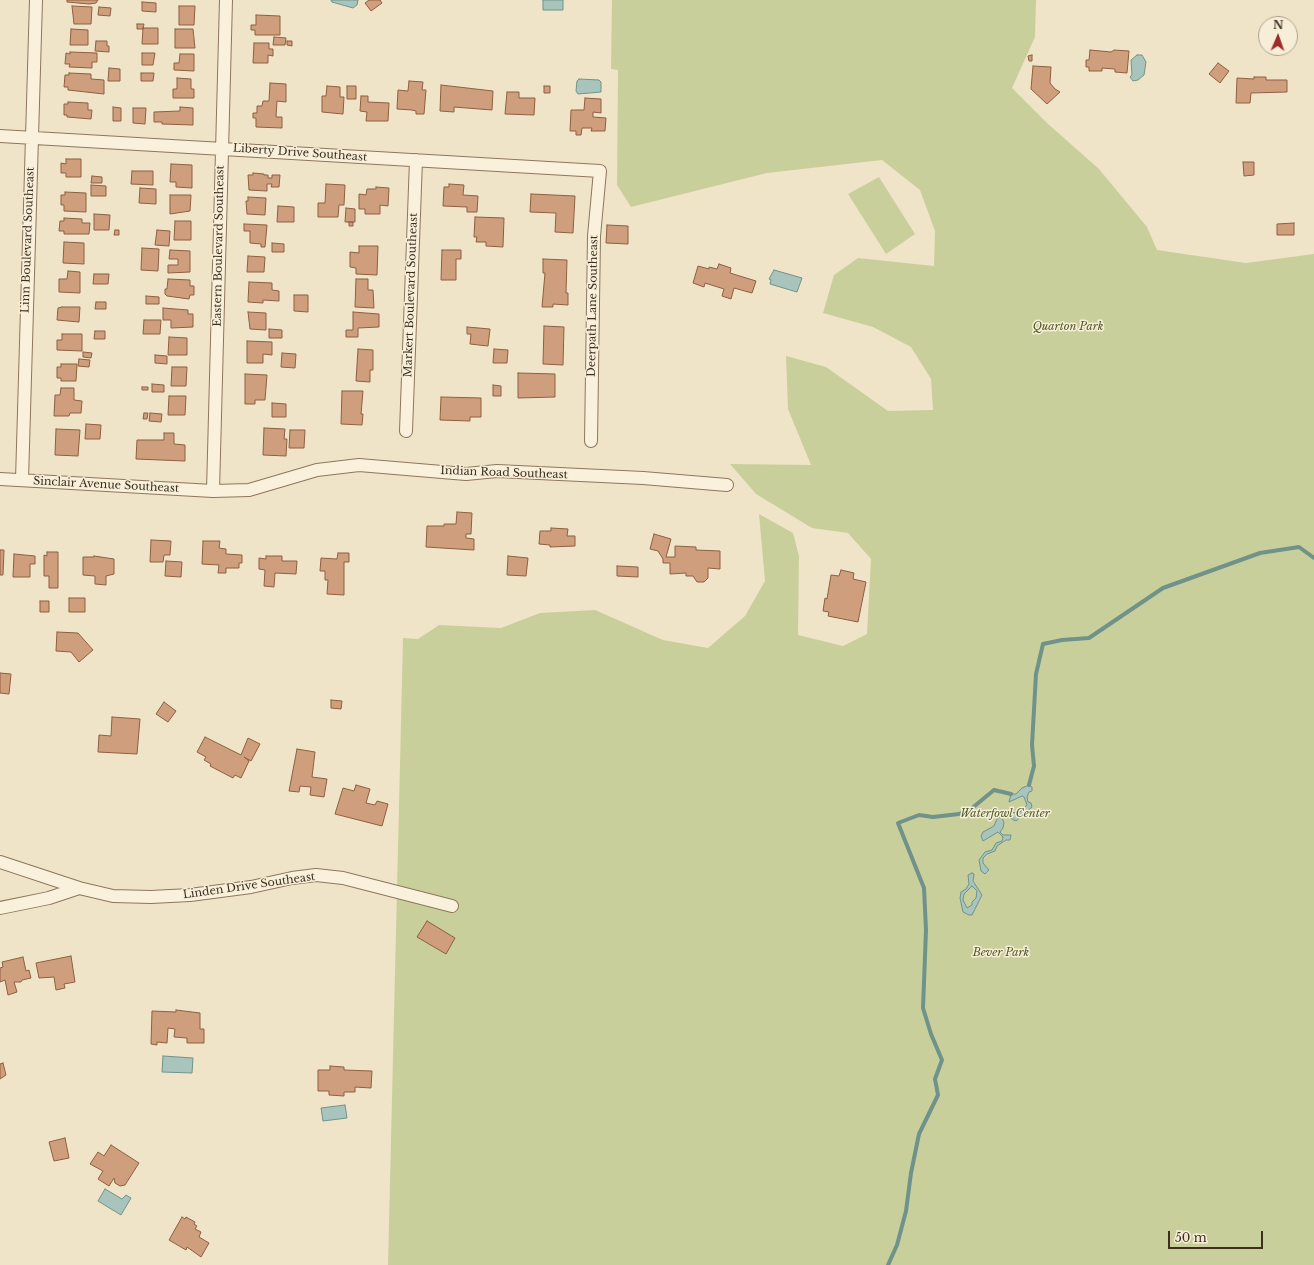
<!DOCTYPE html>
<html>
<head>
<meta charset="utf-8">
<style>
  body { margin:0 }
  #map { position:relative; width:1314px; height:1265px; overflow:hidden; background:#f0e4c8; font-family:"Libre Baskerville",serif }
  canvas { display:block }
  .north { position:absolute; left:1258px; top:16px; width:40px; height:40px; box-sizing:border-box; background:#f7eed8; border:1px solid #ada18e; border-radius:50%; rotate:2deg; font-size:11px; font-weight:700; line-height:16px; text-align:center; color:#3d2e20 }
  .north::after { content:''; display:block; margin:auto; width:14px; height:18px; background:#9e2a2b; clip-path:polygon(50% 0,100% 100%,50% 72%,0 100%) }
  .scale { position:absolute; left:1168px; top:1231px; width:95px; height:18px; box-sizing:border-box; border:2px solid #3d2e20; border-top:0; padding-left:5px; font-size:12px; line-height:14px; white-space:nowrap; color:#3d2e20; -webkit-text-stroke:3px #f7eed8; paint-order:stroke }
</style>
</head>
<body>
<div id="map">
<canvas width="1314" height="1265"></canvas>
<div class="north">N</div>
<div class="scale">50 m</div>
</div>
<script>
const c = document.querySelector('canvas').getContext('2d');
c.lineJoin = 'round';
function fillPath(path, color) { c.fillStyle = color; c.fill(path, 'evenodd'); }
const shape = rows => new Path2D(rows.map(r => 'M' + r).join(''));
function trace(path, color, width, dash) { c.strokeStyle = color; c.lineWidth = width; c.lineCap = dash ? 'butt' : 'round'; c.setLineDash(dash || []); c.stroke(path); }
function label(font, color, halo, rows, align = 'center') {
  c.font = font + ' "Libre Baskerville",serif'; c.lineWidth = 3; c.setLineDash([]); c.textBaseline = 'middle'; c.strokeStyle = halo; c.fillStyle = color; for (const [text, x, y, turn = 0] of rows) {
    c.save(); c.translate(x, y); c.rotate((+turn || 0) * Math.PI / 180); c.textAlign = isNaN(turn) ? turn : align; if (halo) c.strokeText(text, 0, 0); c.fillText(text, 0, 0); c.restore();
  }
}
const green = shape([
  [612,0,1036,0,1035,37,1012,88,1047,123,1099,169,1147,227,1157,250,1246,263,1314,254,1314,1265,388,1265,403,638,418,639,439,625,501,628,540,613,595,610,663,640,708,648,745,616,765,581,759,514,793,533,799,556,798,635,843,646,867,634,871,559,848,533,812,528,756,494,730,464,811,465,788,409,786,356,826,367,888,411,933,410,931,379,911,347,873,327,823,313,834,275,858,258,934,266,935,231,920,190,882,160,767,173,631,207,617,185,618,70,611,69],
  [879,177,915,234,886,254,848,194]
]);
const water = shape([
  [331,0,358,0,357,5,353,8,332,2,331,0],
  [543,0,563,0,563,10,543,10,543,0],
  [1137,55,1142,55,1146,62,1144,75,1138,80,1133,81,1130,77,1132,75,1131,60,1137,55],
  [579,79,599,80,601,82,601,92,578,94,576,91,577,81,579,79],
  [774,270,802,278,797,292,770,284,771,280,769,279,774,270],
  [1029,785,1032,787,1032,791,1029,792,1027,797,1028,802,1031,803,1032,807,1016,821,1010,818,1010,813,1020,812,1027,805,1024,797,1022,796,1009,802,1011,794,1016,794,1022,788,1029,785],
  [998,817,1001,817,1004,822,1003,828,1000,832,1003,835,1011,835,1010,840,1006,840,997,846,995,851,987,854,983,858,983,863,989,870,985,874,981,871,979,860,985,852,992,850,996,843,1002,841,1003,837,998,832,983,841,981,836,983,832,994,826,998,817],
  [972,873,974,874,973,881,982,895,972,915,969,915,963,912,960,898,961,892,966,889,969,884,968,875,972,873],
  [972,886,977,891,976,898,972,902,972,905,967,908,963,900,964,894,972,886],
  [163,1056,193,1058,192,1073,162,1072,163,1056],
  [345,1105,347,1118,323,1121,321,1108,345,1105],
  [105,1189,122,1199,126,1195,131,1198,121,1215,98,1201,105,1189]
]);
const stream = shape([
  [1029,785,1034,766,1032,745,1036,674,1043,644,1062,640,1089,638,1163,588,1260,553,1299,547,1314,558],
  [888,1265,897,1245,906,1211,911,1173,919,1134,938,1095,935,1079,942,1060,931,1034,923,1008,926,930,924,888,898,823,919,815,933,817,959,814,971,809,994,790,1011,794]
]);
const building = shape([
  [67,0,98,0,96,3,89,4,67,2,67,0],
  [369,0,380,0,382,3,371,11,365,3,369,0],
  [142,2,156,3,156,12,142,11,142,2],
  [72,6,92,7,91,24,74,24,72,6],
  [179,6,195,6,194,25,179,25,179,6],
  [99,7,111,8,110,16,98,15,99,7],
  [256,15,280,16,280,35,255,35,255,30,251,30,251,25,256,25,256,15],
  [137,24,144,24,143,29,137,29,137,24],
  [143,28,158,28,158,44,142,44,143,28],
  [71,29,88,30,88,45,70,45,71,29],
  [175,29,193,29,195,48,175,48,175,29],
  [274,37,286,38,285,45,273,45,274,37],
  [96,41,107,41,107,46,109,46,109,52,95,51,96,41],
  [287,41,292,41,292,46,287,45,287,41],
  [254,43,269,43,269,49,273,49,273,56,268,55,268,63,253,63,254,43],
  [1090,50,1111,52,1114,50,1129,51,1127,73,1115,72,1115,69,1102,68,1102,71,1089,71,1089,67,1086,67,1086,60,1089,60,1090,50],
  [70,52,97,53,97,62,92,62,92,68,69,67,70,64,65,64,66,53,70,54,70,52],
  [142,53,155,53,153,65,142,65,142,53],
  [180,54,194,54,194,71,174,70,174,63,179,63,180,54],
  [1032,55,1032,61,1029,61,1028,56,1032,55],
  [1218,63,1229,71,1220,83,1209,74,1218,63],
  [1033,66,1051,67,1050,83,1055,89,1060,92,1047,104,1031,89,1033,66],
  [109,68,120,69,120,81,108,81,109,68],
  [69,73,91,74,91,79,104,80,104,94,68,90,68,87,64,87,65,75,69,75,69,73],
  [141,73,154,73,153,81,141,81,141,73],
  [1254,77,1266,77,1266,80,1287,80,1287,92,1251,93,1250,103,1236,103,1237,78,1254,79,1254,77],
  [177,78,191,79,191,89,194,89,194,98,173,98,173,89,177,89,177,78],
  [409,81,423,82,422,90,426,90,424,114,416,114,416,111,412,110,397,109,398,90,408,91,409,81],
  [270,83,286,84,286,102,277,101,276,117,282,117,282,128,256,127,256,118,253,118,253,113,257,113,257,106,262,106,263,101,269,101,270,83],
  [441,85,493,91,492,110,454,107,454,112,440,111,441,85],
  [327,86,340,87,340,97,344,97,343,114,322,112,322,96,326,96,327,86],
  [347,86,356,86,356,99,347,99,347,86],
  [544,86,550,86,550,93,544,93,544,86],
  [507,92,519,92,519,98,535,98,534,115,505,114,507,92],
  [361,96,368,96,368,102,389,103,388,121,366,121,367,112,360,111,361,96],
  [585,98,601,99,601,113,593,112,593,117,606,118,605,131,591,131,592,128,582,128,581,135,576,135,576,131,570,131,571,110,584,110,585,98],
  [68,102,88,103,88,110,92,110,91,119,67,117,67,115,64,115,64,104,68,104,68,102],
  [113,107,121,108,121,121,113,121,113,107],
  [180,107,193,108,193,125,162,124,162,122,154,122,154,112,180,111,180,107],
  [133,108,146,108,145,124,133,123,133,108],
  [66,159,81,159,81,177,66,177,66,173,61,173,61,163,66,164,66,159],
  [1243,162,1254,162,1254,175,1244,176,1243,162],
  [171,164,192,165,192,188,176,187,176,182,170,182,171,164],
  [132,171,153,171,153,185,131,184,132,171],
  [253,173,264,174,264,175,268,175,268,178,272,178,272,175,280,175,279,187,271,187,272,184,267,184,267,191,249,190,248,175,253,175,253,173],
  [92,176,102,177,102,183,91,183,92,176],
  [326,184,345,185,344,205,339,205,338,217,318,217,318,203,325,203,326,184],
  [449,184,464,185,463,195,478,196,477,212,467,212,467,207,443,206,444,187,449,187,449,184],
  [91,185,106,186,106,196,91,196,91,185],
  [376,187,389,188,388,206,380,205,380,214,365,214,365,209,359,209,359,194,366,195,367,189,376,189,376,187],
  [140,188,156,189,156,204,139,203,140,188],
  [65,192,86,193,86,212,64,211,64,205,61,205,61,195,65,195,65,192],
  [531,194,575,196,573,233,555,232,556,213,530,212,531,194],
  [170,195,191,195,190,211,170,214,170,195],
  [248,197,266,198,265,215,247,214,246,201,248,201,248,197],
  [278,206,294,207,294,222,277,222,278,206],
  [346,208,355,209,355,222,345,222,346,208],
  [94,214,110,215,109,230,94,230,94,214],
  [475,217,504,218,503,247,486,246,486,242,476,242,477,237,474,237,475,217],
  [64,218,82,219,82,223,90,223,89,234,64,234,64,231,59,231,60,221,64,221,64,218],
  [175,221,191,221,191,240,174,240,175,221],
  [349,222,353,222,353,226,349,226,349,222],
  [1294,223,1294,235,1277,235,1277,224,1294,223],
  [244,224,267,225,265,247,261,247,261,244,250,243,250,231,244,231,244,224],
  [607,225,628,226,628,244,606,243,607,225],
  [115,230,119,230,119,235,114,235,115,230],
  [157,230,170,231,169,246,155,245,157,230],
  [64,242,84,243,84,264,63,263,64,242],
  [272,243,284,244,284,252,272,252,272,243],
  [359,246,378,246,377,275,356,274,356,268,350,267,350,252,359,253,359,246],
  [142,248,159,249,158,271,141,270,142,248],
  [170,250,190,251,190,272,168,273,168,265,178,265,178,259,169,259,170,250],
  [442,250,461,250,461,259,456,259,456,280,441,280,442,250],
  [248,256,265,257,264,272,247,272,248,256],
  [543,259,567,260,566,293,568,293,568,305,553,304,553,307,542,307,545,273,543,273,543,259],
  [719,264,731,268,730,273,756,281,752,293,734,288,731,299,722,296,724,289,705,283,704,287,693,283,698,266,709,269,709,267,717,269,719,264],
  [68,271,80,272,80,293,59,292,59,279,67,279,68,271],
  [94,274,109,274,108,284,93,284,94,274],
  [168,279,190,280,190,286,194,286,194,295,190,295,189,299,167,296,165,294,165,289,167,289,168,279],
  [356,279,368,279,368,290,373,290,374,308,355,307,356,279],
  [249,282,272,283,272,290,279,291,279,301,263,300,263,303,248,302,249,282],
  [294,295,308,295,308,312,294,311,294,295],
  [146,296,159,297,159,304,146,304,146,296],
  [96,302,106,302,106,309,95,309,96,302],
  [62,307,80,307,79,322,57,320,58,308,62,307],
  [163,308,188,310,188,314,193,314,193,327,171,328,171,320,163,320,163,308],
  [248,312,266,313,266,330,250,329,248,312],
  [353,312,379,314,379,327,358,328,358,337,346,337,346,330,353,330,353,312],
  [144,320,161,320,160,334,143,334,144,320],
  [544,326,564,327,563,365,543,364,544,326],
  [467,327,490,329,488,346,470,344,471,334,467,334,467,327],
  [269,329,282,330,282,338,269,338,269,329],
  [95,331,105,331,105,339,94,339,95,331],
  [62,334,82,334,82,351,57,350,57,340,62,340,62,334],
  [169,337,187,338,187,355,168,355,169,337],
  [247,341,272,342,272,355,263,354,263,363,247,363,247,341],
  [358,349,373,350,373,370,370,370,370,382,356,381,358,349],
  [494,349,508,350,507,363,493,363,494,349],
  [83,352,92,353,91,358,83,357,83,352],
  [282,353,296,354,295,368,281,367,282,353],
  [155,355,167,356,167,364,155,363,155,355],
  [79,359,90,360,89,367,78,366,79,359],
  [61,364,77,364,76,381,61,381,61,378,57,378,57,367,61,367,61,364],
  [172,367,187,367,186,386,171,386,172,367],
  [518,373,555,374,555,397,518,398,518,373],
  [245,374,267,375,265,400,255,400,255,404,245,404,245,374],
  [152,384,164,385,164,392,152,392,152,384],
  [493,385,501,386,501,396,493,396,493,385],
  [142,387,148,387,148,390,142,390,142,387],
  [61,388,74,388,74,400,82,401,81,413,70,413,69,416,54,416,55,395,60,395,61,388],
  [342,391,363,391,361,414,363,414,362,425,341,424,342,391],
  [169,396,186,396,185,415,168,415,169,396],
  [441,397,481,398,481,417,470,417,470,421,440,420,441,397],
  [272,403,286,404,286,417,272,417,272,403],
  [144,413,148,413,147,419,143,419,144,413],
  [150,413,162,414,161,422,149,421,150,413],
  [86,424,101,425,100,439,85,439,86,424],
  [264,428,285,429,284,439,287,439,286,456,263,455,264,428],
  [56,429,80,430,78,456,55,455,56,429],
  [290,430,305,430,304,448,289,448,290,430],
  [164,433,174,433,174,444,185,445,185,461,136,459,137,440,164,440,164,433],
  [457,512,472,513,471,534,466,534,466,538,474,539,474,550,426,547,427,526,444,526,444,524,456,524,457,512],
  [551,528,568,529,567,536,575,536,575,546,550,547,550,545,539,544,540,531,551,531,551,528],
  [654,534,671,539,666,557,675,557,675,546,696,547,696,550,720,551,720,569,708,568,708,578,704,582,697,582,693,576,686,576,686,573,670,574,670,563,663,563,663,559,658,551,650,549,654,534],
  [151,540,171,541,170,555,164,555,163,562,150,562,151,540],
  [203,541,220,541,219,548,226,549,226,554,242,555,242,563,239,563,239,568,226,568,226,573,218,573,219,565,202,564,203,541],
  [0,550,4,550,3,575,0,575,0,550],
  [47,552,58,552,58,588,49,588,49,576,44,576,44,555,47,556,47,552],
  [338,553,349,553,349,562,344,562,344,595,327,594,328,580,325,580,325,571,320,571,321,558,337,559,338,553],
  [14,554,35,556,35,564,30,564,30,577,13,577,14,554],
  [94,556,114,559,114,574,106,576,106,585,95,584,95,576,83,575,83,557,94,557,94,556],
  [266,556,282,556,282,561,297,561,296,574,275,573,274,587,264,586,265,570,259,569,259,558,266,559,266,556],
  [508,556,528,558,526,576,507,575,508,556],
  [166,561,182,562,181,577,165,576,166,561],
  [617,566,638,567,638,577,617,576,617,566],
  [841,570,854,573,853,579,866,582,858,622,828,616,829,612,823,611,825,598,827,599,831,575,839,576,841,570],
  [69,598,85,598,85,612,69,612,69,598],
  [40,601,49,601,49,612,40,612,40,601],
  [57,632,78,633,93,650,79,662,71,652,56,651,57,632],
  [0,673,11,674,9,694,0,693,0,673],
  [331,700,342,701,341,709,331,708,331,700],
  [164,702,176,711,168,722,156,714,164,702],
  [112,717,140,719,137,754,98,752,99,735,111,736,112,717],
  [205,737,241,755,248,738,260,744,251,761,244,757,249,761,241,778,235,775,233,778,210,766,211,764,204,760,206,757,197,752,205,737],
  [297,749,315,752,312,777,327,779,324,797,310,795,311,787,300,786,299,792,289,791,297,749],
  [356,785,370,789,366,803,375,805,377,801,388,804,382,826,335,814,343,788,354,791,356,785],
  [427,921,455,938,446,954,417,937,427,921],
  [71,956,75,982,64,984,65,988,56,990,54,977,39,978,36,963,71,956],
  [23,957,26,971,29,970,31,978,22,980,21,982,14,982,17,992,8,995,5,980,0,982,0,968,3,967,2,962,23,957],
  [176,1010,200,1013,200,1029,204,1029,204,1043,187,1043,187,1038,174,1037,175,1029,168,1028,167,1043,157,1042,157,1045,151,1044,152,1011,176,1012,176,1010],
  [3,1063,6,1075,0,1079,0,1064,3,1063],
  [330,1066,344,1067,344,1070,372,1071,371,1088,355,1087,355,1092,344,1092,344,1096,329,1095,329,1091,318,1091,318,1070,330,1070,330,1066],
  [65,1138,69,1158,54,1161,49,1142,65,1138],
  [111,1145,139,1163,125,1185,120,1186,115,1183,114,1178,109,1186,98,1179,103,1171,90,1164,98,1152,104,1156,111,1145],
  [182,1217,185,1219,186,1217,195,1222,194,1224,197,1226,195,1229,201,1232,199,1237,209,1243,201,1257,187,1247,186,1250,169,1240,182,1217]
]);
const minor = shape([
  [0,136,600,171,594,236,591,441],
  [406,431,416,160],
  [0,479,213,491,249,490,317,470,359,465,466,474,497,471,643,478,727,485],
  [22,480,36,0],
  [213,491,226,0],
  [0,862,79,888,113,896,151,897,190,895,251,887,292,878,316,875,343,878,452,906],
  [0,908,49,898,79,888]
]);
const streetNames = [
  ["Liberty Drive Southeast",300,153,4],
  ["Linn Boulevard Southeast",28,240,-88],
  ["Eastern Boulevard Southeast",219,246,-89],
  ["Markert Boulevard Southeast",411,295,-88],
  ["Deerpath Lane Southeast",593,306,-89],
  ["Indian Road Southeast",504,473,2],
  ["Sinclair Avenue Southeast",106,485,3],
  ["Linden Drive Southeast",249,886,-8]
];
const parkNames = [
  ["Quarton Park",1068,327],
  ["Waterfowl Center",1005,814],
  ["Bever Park",1001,953]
];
fillPath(green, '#c9cf9b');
fillPath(water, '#a9c4bc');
trace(water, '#6f938a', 1);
trace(stream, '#6f938a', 4);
fillPath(building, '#cf9f7d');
trace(building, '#8d5f41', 1);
trace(minor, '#8d765c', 14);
trace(minor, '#faf1dc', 12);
label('11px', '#3d2e20', '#f7eed8', streetNames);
label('italic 11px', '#4d5a26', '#f7eed8', parkNames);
</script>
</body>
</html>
